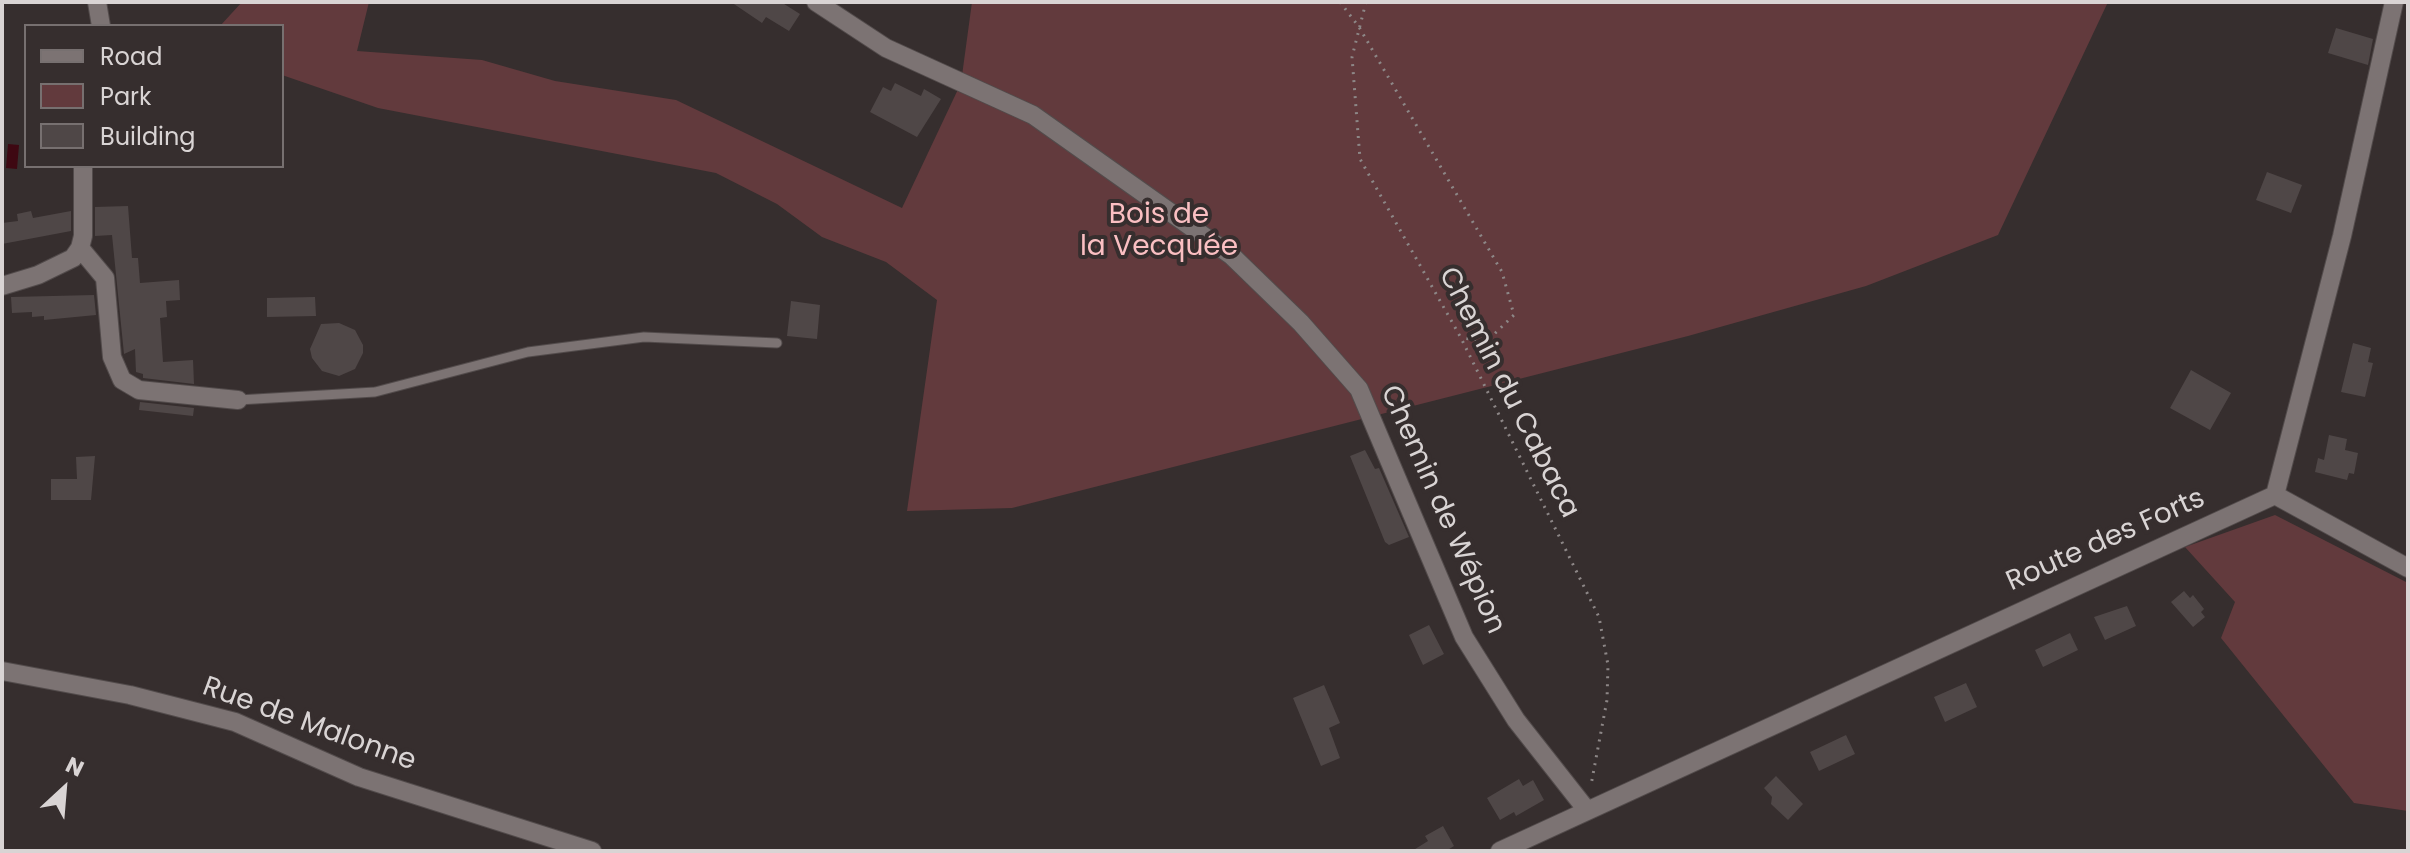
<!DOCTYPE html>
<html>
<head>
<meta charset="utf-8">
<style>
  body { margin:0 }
  #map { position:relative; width:2410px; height:853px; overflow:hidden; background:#362e2e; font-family:Poppins,sans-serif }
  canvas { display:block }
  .frame { position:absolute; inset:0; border:4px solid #d9d4d4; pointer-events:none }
  .legend { position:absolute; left:24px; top:24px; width:260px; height:144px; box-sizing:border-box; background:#362e2e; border:2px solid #777070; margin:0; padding:10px 14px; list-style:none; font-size:24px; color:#d9d4d4 }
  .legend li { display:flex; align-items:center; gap:16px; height:40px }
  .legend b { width:40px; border:2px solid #777070 }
  .north { position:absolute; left:24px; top:749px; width:80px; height:80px; -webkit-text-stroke:6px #362e2e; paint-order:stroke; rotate:26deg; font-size:22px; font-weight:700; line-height:32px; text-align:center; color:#d9d4d4 }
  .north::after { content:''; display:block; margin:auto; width:28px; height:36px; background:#d9d4d4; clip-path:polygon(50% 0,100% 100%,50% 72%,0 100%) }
</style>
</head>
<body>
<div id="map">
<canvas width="2410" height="853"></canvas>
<div class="frame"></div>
<ul class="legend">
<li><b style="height:10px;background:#7c7373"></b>Road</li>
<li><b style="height:22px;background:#623a3d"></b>Park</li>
<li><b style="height:22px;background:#4f4747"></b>Building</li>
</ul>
<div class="north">N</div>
</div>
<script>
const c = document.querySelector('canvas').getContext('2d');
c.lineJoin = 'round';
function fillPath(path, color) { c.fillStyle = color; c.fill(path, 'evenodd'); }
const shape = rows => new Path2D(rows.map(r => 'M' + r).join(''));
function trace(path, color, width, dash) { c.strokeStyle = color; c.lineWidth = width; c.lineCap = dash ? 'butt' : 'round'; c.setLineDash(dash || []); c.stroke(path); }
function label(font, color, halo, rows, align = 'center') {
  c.font = font + ' Poppins,sans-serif'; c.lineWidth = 8; c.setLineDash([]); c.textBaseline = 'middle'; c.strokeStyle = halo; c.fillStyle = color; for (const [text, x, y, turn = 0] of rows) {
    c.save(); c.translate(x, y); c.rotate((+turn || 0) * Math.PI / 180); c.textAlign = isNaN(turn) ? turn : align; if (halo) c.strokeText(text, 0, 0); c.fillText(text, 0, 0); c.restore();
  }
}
const green = shape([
  [242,2,369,2,357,51,482,60,555,81,676,100,902,208,961,83,972,2,2108,2,1998,235,1866,286,1688,336,1012,508,907,511,937,300,886,262,822,237,777,204,716,173,378,108,282,75,282,26,220,26],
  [2275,515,2408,583,2408,811,2354,803,2221,638,2235,602,2185,547]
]);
const water = shape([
  [8,144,19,145,17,169,6,168]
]);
const building = shape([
  [731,2,781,2,800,14,789,31,766,17,762,23],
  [2336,28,2373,39,2368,65,2328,53],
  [895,83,921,96,924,89,941,99,917,137,870,112,883,87,891,91],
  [2267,172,2302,185,2291,213,2256,200],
  [128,206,132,258,138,258,140,283,179,280,180,300,166,301,167,317,160,318,163,362,193,360,194,384,143,378,143,374,136,372,135,349,124,354,112,235,95,236,95,207],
  [31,211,33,218,71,211,71,231,2,244,2,223,18,221,17,214],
  [94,295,96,315,44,320,44,316,32,317,32,312,12,313,11,297],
  [315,297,316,316,267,317,267,298],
  [791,301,820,305,817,339,787,336],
  [339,323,355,330,363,345,363,353,355,369,339,376,322,371,312,358,310,349,321,324],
  [2353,343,2371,348,2368,362,2373,363,2365,397,2341,392],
  [2191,370,2231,393,2210,430,2170,408],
  [140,402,194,408,193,416,139,410],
  [2329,435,2347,439,2345,450,2358,453,2354,474,2349,473,2347,480,2315,472,2318,458,2324,460],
  [1365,450,1375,469,1379,468,1409,537,1389,545,1385,542,1350,456],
  [95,456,91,500,51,500,51,479,77,479,76,457],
  [2184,591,2190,598,2193,595,2204,609,2201,612,2205,617,2193,627,2171,602],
  [2127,606,2136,626,2105,640,2094,617],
  [1429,625,1444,654,1423,665,1409,635],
  [2070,633,2078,650,2043,667,2035,650],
  [1966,683,1977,707,1945,722,1934,697],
  [1324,685,1340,723,1329,728,1340,758,1321,766,1293,698],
  [1846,735,1855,754,1819,771,1810,752],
  [1776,776,1803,804,1788,820,1771,804,1772,797,1764,788],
  [1519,779,1523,786,1533,780,1544,800,1516,816,1514,812,1500,820,1487,798],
  [1443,826,1454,846,1446,851,1412,851,1428,841,1425,836]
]);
const path = shape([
  [1340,2,1359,27,1502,272,1514,315,1487,341,1461,338],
  [1366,2,1352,57,1360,159,1461,338,1599,617,1608,665,1607,700,1591,785]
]);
const lane = shape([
  [238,400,375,392,528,352,644,337,777,343]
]);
const street = shape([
  [97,2,101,26],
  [816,2,886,48,1033,115,1232,256,1301,323,1359,389,1464,637,1516,720,1586,809],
  [80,248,105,278,112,357,122,380,139,390,238,400],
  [2,286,38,275,73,258,80,248,83,236,83,166],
  [2275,495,2342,236,2394,2],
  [2275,495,2408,568],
  [2,671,130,695,235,722,359,777,592,851],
  [1500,851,2275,495]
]);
const parkNames = [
  ["Bois de",1159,216],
  ["la Vecquée",1159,248]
];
const streetNames = [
  ["Chemin du Cabaca",1508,393,63],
  ["Chemin de Wépion",1442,510,66],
  ["Route des Forts",2106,541,-24],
  ["Rue de Malonne",309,725,20]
];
fillPath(green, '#623a3d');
fillPath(water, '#3e0812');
fillPath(building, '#4f4747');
trace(lane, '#524b4b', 11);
trace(street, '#524b4b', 20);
trace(path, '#8d8787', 3, [2, 6]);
trace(lane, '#7c7373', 9);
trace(street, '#7c7373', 18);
label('28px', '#fabfc2', '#362e2e', parkNames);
label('28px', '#d9d4d4', '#362e2e', streetNames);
</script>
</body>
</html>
